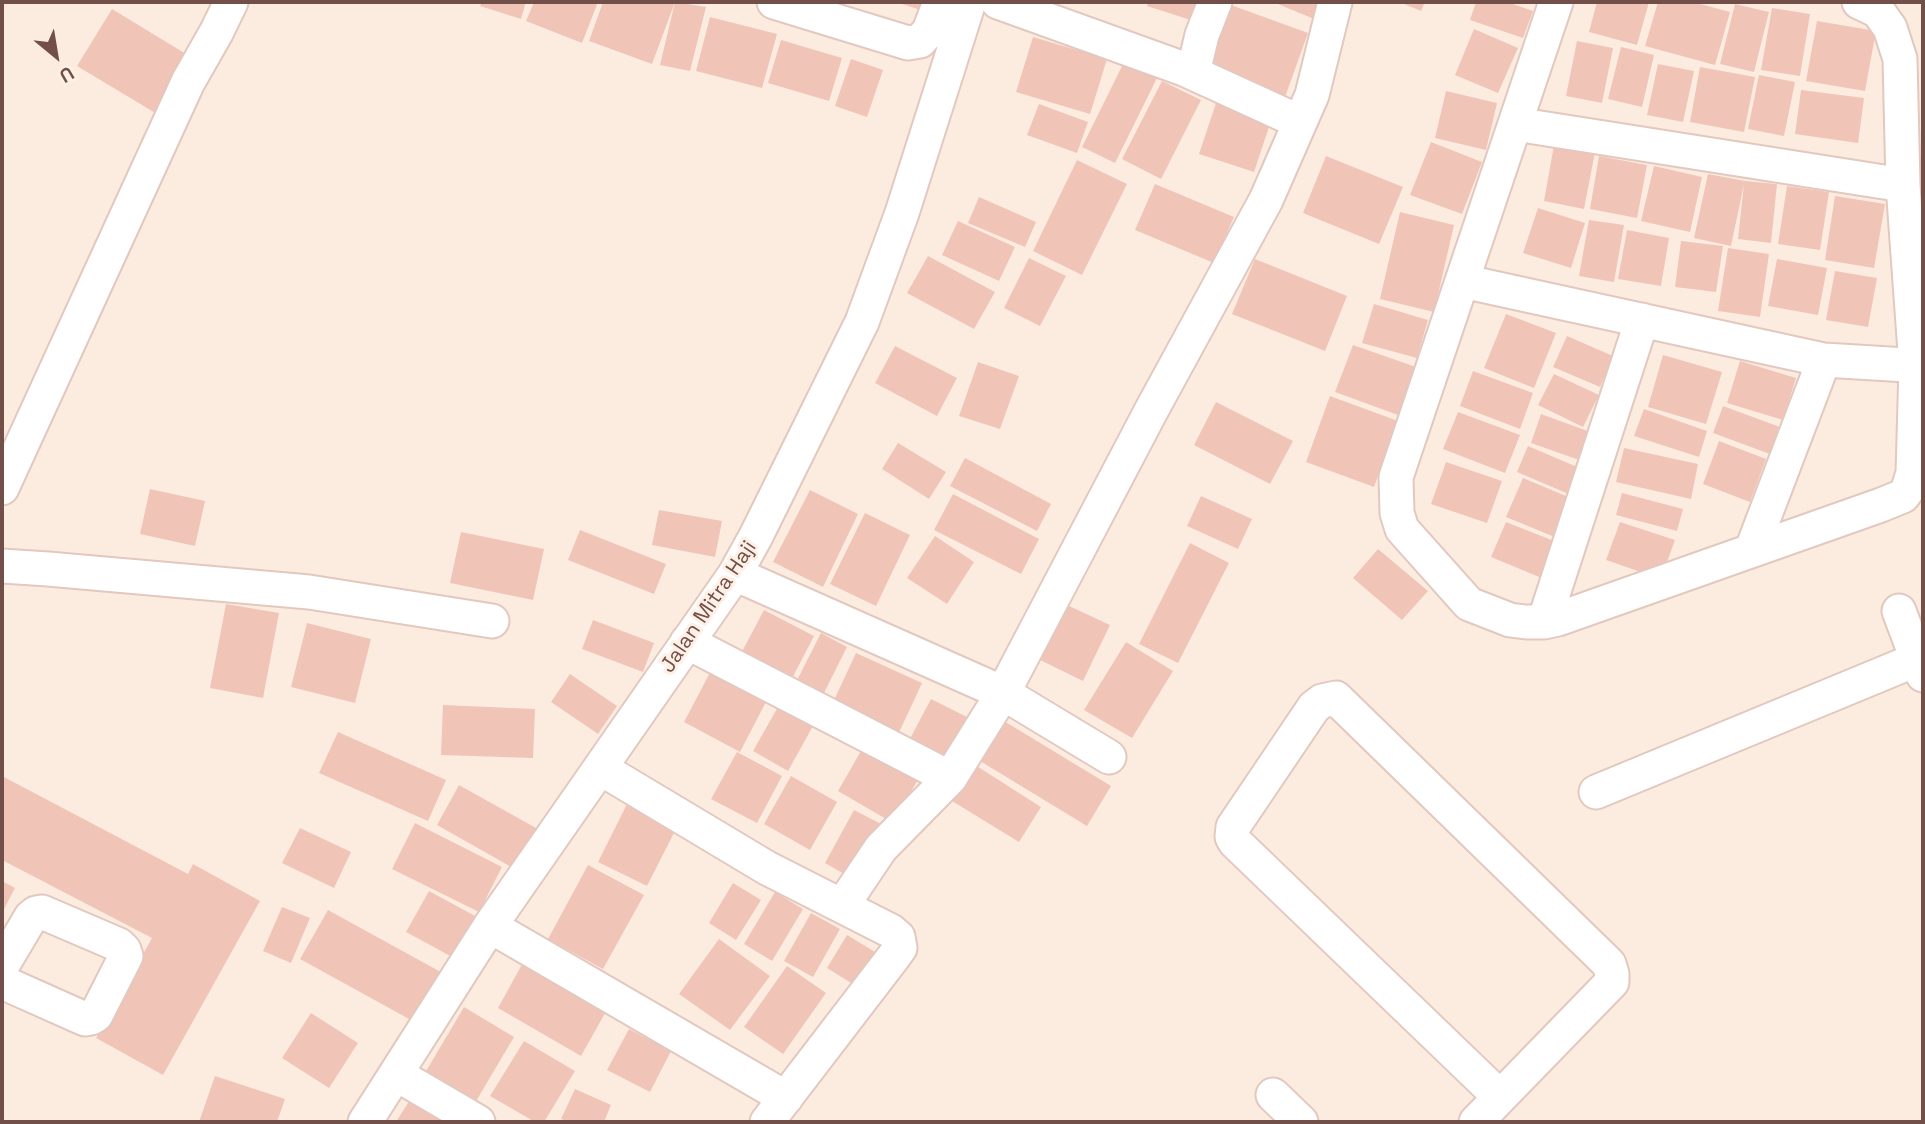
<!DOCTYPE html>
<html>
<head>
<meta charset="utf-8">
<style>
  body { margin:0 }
  #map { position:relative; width:1925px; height:1124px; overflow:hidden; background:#fcece0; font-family:"Space Grotesk",sans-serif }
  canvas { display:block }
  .frame { position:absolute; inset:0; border:4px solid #724f48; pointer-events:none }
  .north { position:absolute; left:21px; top:21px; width:70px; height:70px; -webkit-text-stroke:5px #fff0e6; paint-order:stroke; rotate:150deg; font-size:19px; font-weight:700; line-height:28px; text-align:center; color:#724f48 }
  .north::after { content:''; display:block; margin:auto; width:24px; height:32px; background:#724f48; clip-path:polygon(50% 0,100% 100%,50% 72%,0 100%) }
</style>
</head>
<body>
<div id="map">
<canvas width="1925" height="1124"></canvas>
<div class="frame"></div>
<div class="north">U</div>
</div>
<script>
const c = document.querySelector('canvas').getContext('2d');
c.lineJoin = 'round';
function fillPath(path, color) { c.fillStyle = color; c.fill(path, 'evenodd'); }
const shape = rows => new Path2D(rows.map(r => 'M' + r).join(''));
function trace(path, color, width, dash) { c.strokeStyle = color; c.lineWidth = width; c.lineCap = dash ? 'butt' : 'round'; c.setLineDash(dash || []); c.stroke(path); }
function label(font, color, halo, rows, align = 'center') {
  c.font = font + ' "Space Grotesk",sans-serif'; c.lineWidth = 6; c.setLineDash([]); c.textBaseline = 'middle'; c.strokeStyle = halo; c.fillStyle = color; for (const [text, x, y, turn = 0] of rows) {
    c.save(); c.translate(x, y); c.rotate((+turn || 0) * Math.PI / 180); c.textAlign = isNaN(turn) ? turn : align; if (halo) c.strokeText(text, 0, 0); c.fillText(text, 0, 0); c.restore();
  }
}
const building = shape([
  [482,2,526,2,521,19,480,6],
  [534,2,598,2,582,43,526,21],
  [603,2,675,2,652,64,589,41],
  [675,2,706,7,690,71,660,65],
  [896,2,930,2,927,12],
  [1148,2,1204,2,1197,22,1147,6],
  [1273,2,1321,2,1314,19],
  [1399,2,1425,2,1421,11],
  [1476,2,1507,2,1533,11,1523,38,1470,20],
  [1597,2,1649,2,1637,45,1589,32],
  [1658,2,1693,2,1730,12,1715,65,1645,46],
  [1735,4,1769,12,1754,72,1720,64],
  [1231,5,1308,33,1285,97,1208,69],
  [1772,8,1810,14,1800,76,1761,70],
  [112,9,191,57,157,114,77,66],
  [710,17,777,34,762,88,696,71],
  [1817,21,1876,31,1865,91,1806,81],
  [1474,29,1518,48,1498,93,1455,75],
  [1033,37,1107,59,1090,114,1016,92],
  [781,40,842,58,829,101,768,83],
  [1577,41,1613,48,1602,103,1566,96],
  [1621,47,1654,55,1642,107,1608,99],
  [1126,58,1159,74,1115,163,1082,147],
  [851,59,883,70,867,117,835,106],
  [1658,64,1694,71,1683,122,1647,115],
  [1700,67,1755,77,1744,132,1690,122],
  [1759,75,1795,82,1784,136,1748,129],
  [1162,81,1201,100,1161,179,1122,159],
  [1801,90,1864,98,1858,143,1795,134],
  [1446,91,1497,103,1486,150,1435,138],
  [1216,103,1271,121,1254,172,1199,154],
  [1039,104,1088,122,1077,153,1027,135],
  [1431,142,1482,162,1462,214,1410,195],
  [1554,145,1595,152,1584,209,1544,201],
  [1326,156,1403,187,1379,244,1303,213],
  [1599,156,1647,165,1637,218,1590,209],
  [1077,160,1127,184,1082,275,1033,251],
  [1654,166,1702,177,1690,232,1641,221],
  [1708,174,1745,181,1777,184,1771,243,1738,239,1744,184,1731,246,1694,238],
  [1155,184,1234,217,1214,263,1135,230],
  [1787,186,1829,192,1820,250,1778,244],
  [1835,196,1885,204,1874,268,1825,260],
  [979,197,1036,222,1025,247,968,223],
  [1538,208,1585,223,1571,268,1523,253],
  [1400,212,1454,225,1434,312,1380,299],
  [1589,220,1624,225,1614,282,1579,276],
  [958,221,1015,247,999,281,942,255],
  [1627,230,1669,238,1661,286,1618,279],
  [1681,241,1723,246,1716,292,1675,287],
  [1728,248,1769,254,1760,317,1718,311],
  [928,256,995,292,974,329,907,293],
  [1029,258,1066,276,1040,326,1004,308],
  [1255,259,1347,296,1325,351,1232,314],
  [1777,259,1827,268,1818,315,1768,306],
  [1835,271,1877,278,1868,327,1826,320],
  [1374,304,1428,320,1417,358,1362,343],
  [1506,314,1556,333,1534,388,1484,368],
  [1567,336,1613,356,1600,387,1553,367],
  [1353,345,1416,367,1398,415,1335,392],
  [895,346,957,378,937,416,875,383],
  [1663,355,1722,372,1706,424,1648,407],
  [1740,361,1796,378,1783,420,1727,403],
  [978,362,1019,376,1000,429,959,416],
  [1473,371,1533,393,1520,429,1460,406],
  [1554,374,1599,395,1583,427,1538,405],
  [1330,396,1398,421,1374,487,1306,462],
  [1216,402,1293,441,1270,484,1194,445],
  [1723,406,1780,427,1770,454,1713,433],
  [1644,409,1707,431,1699,457,1634,436],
  [1458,412,1520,435,1505,473,1443,449],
  [1541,414,1593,433,1582,461,1531,443],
  [1719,441,1766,459,1750,502,1703,484],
  [898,443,946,472,929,499,882,469],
  [1528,446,1582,469,1571,495,1517,472],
  [1624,448,1698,464,1691,499,1616,482],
  [965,458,1051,504,1037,531,950,486],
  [1446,462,1502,481,1487,523,1431,504],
  [1523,478,1573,499,1557,538,1506,517],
  [150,489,205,501,195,546,140,534],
  [810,490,858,514,823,587,773,562],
  [1622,493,1683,509,1677,531,1616,515],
  [953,494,1039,539,1021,574,934,530],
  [1201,496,1252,519,1238,549,1187,526],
  [659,510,722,521,715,557,652,545],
  [865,513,910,535,876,606,830,584],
  [1506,522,1559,543,1544,579,1491,557],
  [1620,522,1675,540,1661,579,1606,560],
  [580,530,666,564,654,594,568,560],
  [461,532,544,549,533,600,450,583],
  [935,536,974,562,947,604,907,578],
  [1190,543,1229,563,1178,663,1139,644],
  [1378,549,1428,591,1402,620,1353,578],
  [226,604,279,613,263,698,210,688],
  [1067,605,1110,625,1083,681,1040,660],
  [764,610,814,636,786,690,736,663],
  [593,620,654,643,643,672,582,649],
  [307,623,371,639,355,703,291,687],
  [821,633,847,647,817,707,790,694],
  [1126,642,1173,671,1132,738,1084,710],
  [856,653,922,683,895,741,829,711],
  [714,665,770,694,740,752,684,722],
  [570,674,617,706,598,734,551,702],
  [783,698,818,717,788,771,753,751],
  [931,699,973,720,947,771,904,750],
  [443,705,535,709,533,758,441,755],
  [1004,721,1111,786,1087,826,980,761],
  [338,732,446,780,428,821,319,773],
  [869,737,924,769,893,823,838,791],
  [737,752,782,776,757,823,711,799],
  [975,765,1041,807,1019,842,952,801],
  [2,776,188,874,193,864,260,901,163,1075,96,1038,152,938,2,860],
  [791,776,837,802,810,850,764,824],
  [459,785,536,828,513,868,437,825],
  [628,802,677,827,647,886,598,862],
  [854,810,883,825,853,879,825,863],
  [415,823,502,867,479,912,392,869],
  [300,828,351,852,334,888,282,863],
  [588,865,644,895,603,969,548,939],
  [2,881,15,888,2,913],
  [733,883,761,900,736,940,709,923],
  [429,891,477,917,454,958,406,932],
  [775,892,803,909,772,961,744,944],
  [282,907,310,918,291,963,263,951],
  [328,910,448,976,420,1025,300,959],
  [811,913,840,929,813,977,784,961],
  [847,935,885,958,864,991,827,968],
  [719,939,770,976,730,1030,679,994],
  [525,959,609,1006,581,1056,498,1008],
  [787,966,826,993,783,1054,744,1027],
  [464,1007,514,1037,472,1108,422,1078],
  [311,1013,358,1043,329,1088,282,1058],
  [629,1029,671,1051,650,1092,607,1070],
  [524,1041,575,1071,544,1122,535,1122,490,1096],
  [215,1076,285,1099,277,1122,199,1122],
  [575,1089,611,1105,604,1122,569,1122,561,1119],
  [413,1095,458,1122,396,1122]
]);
const minor = shape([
  [774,2,908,43,920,41,929,31,940,2],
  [998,2,1184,69,1300,122],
  [1556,2,1396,477,1397,513,1402,529,1469,604,1510,620,1526,622,1544,622,1558,619,1881,505,1903,496,1908,489,1913,473,1916,366,1903,185,1900,59,1890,28,1878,11,1859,2],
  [1193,73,1202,35,1215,2],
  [1515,124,1903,185],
  [1462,281,1824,360,1923,366],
  [2,488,188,82,217,31,231,2],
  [1752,549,1824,360],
  [2,566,48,569,309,592,492,621],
  [735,574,1003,693,1109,757],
  [1899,611,1923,675],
  [1544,622,1642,320],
  [687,642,950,778],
  [600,768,767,868,891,931,898,937,900,948,895,955,767,1122],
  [1596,792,1918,659],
  [842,906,881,848,950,778,1003,693,1151,411,1266,200,1312,95,1335,2],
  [490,926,786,1098],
  [2,966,31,917,36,913,42,912,119,945,124,950,126,956,96,1015,91,1018,85,1019,2,982],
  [396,1074,478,1122],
  [1273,1095,1301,1122],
  [365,1122,490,926,735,574,756,536,862,322,902,213,969,2],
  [1476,1122,1612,982,1612,974,1609,964,1336,698,1322,701,1314,707,1233,827,1232,837,1235,842,1500,1097]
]);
const streetNames = [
  ["Jalan Mitra Haji",709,607,-56]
];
fillPath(building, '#f1c4b8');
trace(minor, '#e2c8bf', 37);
trace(minor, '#fff', 33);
label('21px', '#724f48', '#fff0e6', streetNames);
</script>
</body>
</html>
